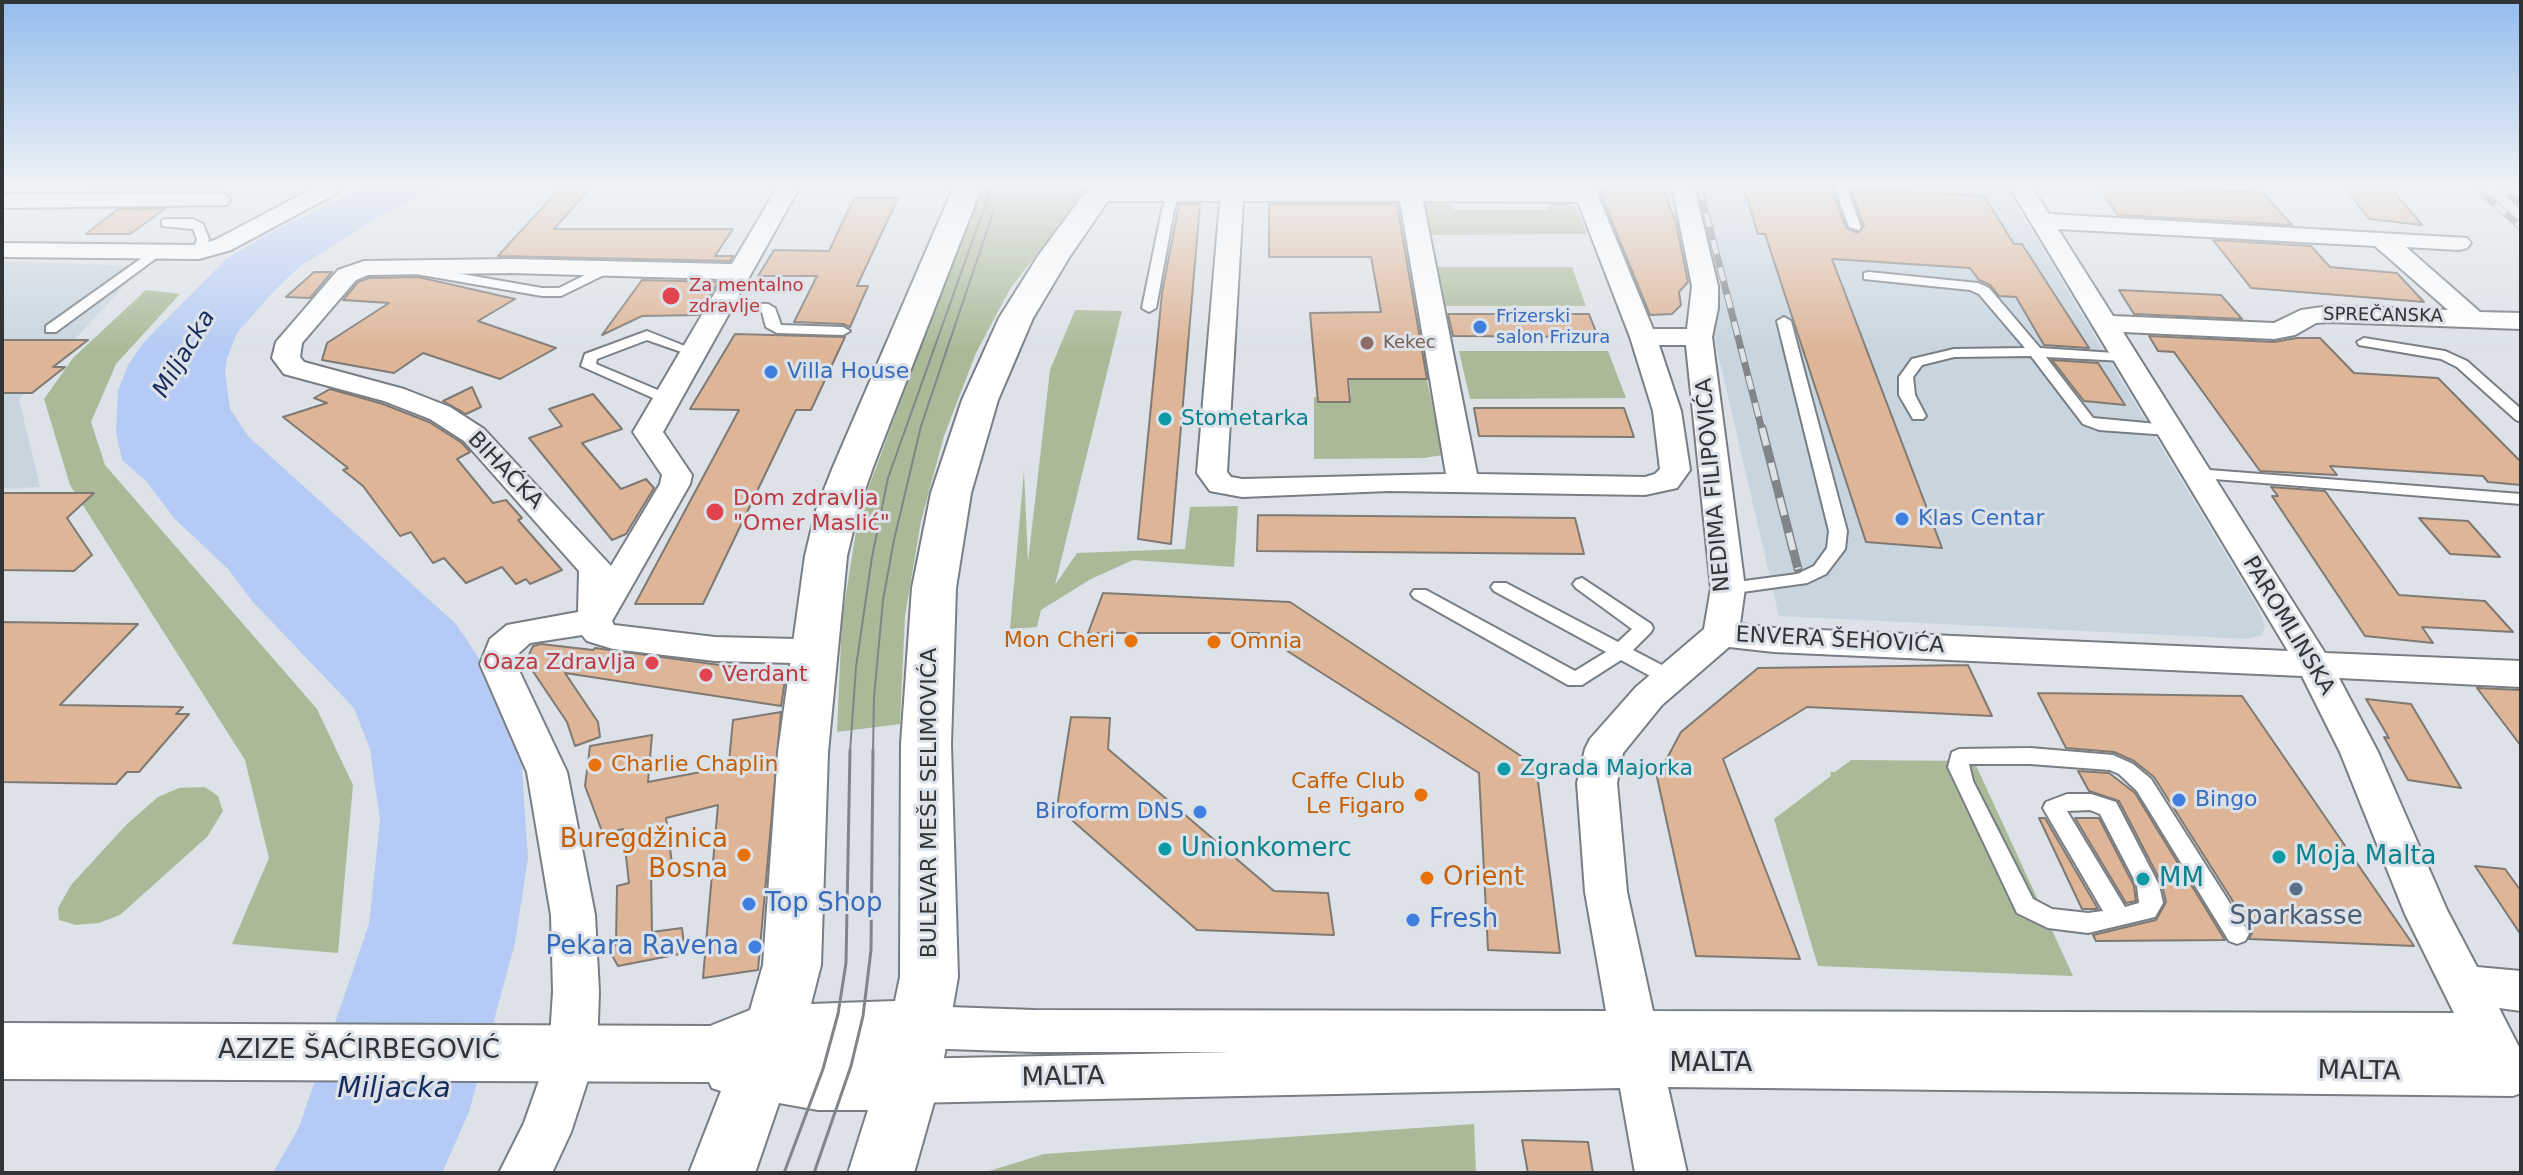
<!DOCTYPE html>
<html>
<head>
<meta charset="utf-8">
<style>
  body { margin:0 }
  #map { position:relative; width:2523px; height:1175px; overflow:hidden; background:#dce2e8; font-family:"DejaVu Sans",sans-serif }
  canvas { display:block }
  .frame { position:absolute; inset:0; border:4px solid #313436; pointer-events:none }
</style>
</head>
<body>
<div id="map">
<canvas width="2523" height="1175"></canvas>
<div class="frame"></div>
</div>
<script>
const c = document.querySelector('canvas').getContext('2d');
c.lineJoin = 'round';
function fillPath(path, color) { c.fillStyle = color; c.fill(path, 'evenodd'); }
const shape = rows => new Path2D(rows.map(r => 'M' + r).join(''));
function trace(path, color, width, dash) { c.strokeStyle = color; c.lineWidth = width; c.lineCap = dash ? 'butt' : 'round'; c.setLineDash(dash || []); c.stroke(path); }
function label(font, color, halo, rows, align = 'center') {
  c.font = font + ' "DejaVu Sans",sans-serif'; c.lineWidth = 6; c.setLineDash([]); c.textBaseline = 'middle'; c.strokeStyle = halo; c.fillStyle = color; for (const [text, x, y, turn = 0] of rows) {
    c.save(); c.translate(x, y); c.rotate((+turn || 0) * Math.PI / 180); c.textAlign = isNaN(turn) ? turn : align; if (halo) c.strokeText(text, 0, 0); c.fillText(text, 0, 0); c.restore();
  }
}
const built = shape([
  [1694,186,2005,186,2259,610,2265,625,2262,635,2246,639,1779,616,1709,315,1720,296],
  [2,261,143,266,19,399,40,487,2,489]
]);
const green = shape([
  [980,186,1089,186,1010,289,976,353,944,436,921,521,905,616,900,724,837,732,842,619,856,531,867,492],
  [1442,201,1451,204,1454,210,1548,210,1550,202,1565,201,1576,207,1587,234,1429,235,1424,204],
  [1436,267,1572,267,1586,306,1444,306],
  [146,290,180,294,116,364,91,422,105,465,317,709,353,785,338,953,232,944,269,858,245,760,70,485,44,399,73,358],
  [1075,310,1122,311,1055,585,1077,553,1185,549,1190,507,1238,506,1234,567,1133,560,1091,579,1041,610,1037,627,1010,629,1024,471,1028,562,1050,370],
  [1459,351,1608,351,1626,398,1470,399],
  [1349,371,1425,371,1443,455,1424,458,1314,459,1314,397,1351,396],
  [1851,760,1974,761,2073,976,1818,966,1774,819,1831,776,1830,772,1835,772],
  [205,787,218,796,223,811,207,837,120,915,99,923,76,925,59,920,58,908,71,885,127,824,158,797,179,788],
  [1474,1124,1476,1173,983,1173,1044,1154]
]);
const water = shape([
  [365,186,444,186,379,217,337,243,299,267,274,291,237,333,227,358,225,372,230,409,248,436,456,624,478,657,511,714,521,756,528,858,515,943,469,1112,442,1173,273,1173,299,1127,369,924,380,820,370,749,354,708,253,602,228,569,174,518,147,482,122,460,116,432,118,391,128,365,144,342,225,260,264,236]
]);
const building = shape([
  [562,186,592,186,554,229,733,229,715,256,733,256,730,261,498,256,562,186],
  [1607,186,1662,186,1676,223,1688,282,1679,292,1681,305,1672,314,1650,315,1608,212,1600,189,1608,189,1607,186],
  [1743,186,1831,188,1846,228,1858,233,1864,226,1850,189,1984,196,2014,244,2022,244,2089,348,2044,345,2016,297,1999,296,1990,285,1979,280,1970,268,1832,259,1942,548,1866,542,1765,234,1758,234,1743,186],
  [2098,186,2262,192,2292,225,2118,215,2098,186],
  [2343,186,2389,186,2422,225,2369,219,2343,186],
  [854,198,898,198,857,286,868,286,850,327,843,324,794,322,817,276,758,276,774,250,829,251,854,198],
  [1179,204,1200,204,1171,544,1138,539,1162,293,1179,204],
  [1269,204,1397,204,1427,379,1348,379,1350,402,1318,402,1310,313,1381,312,1371,257,1269,257,1269,204],
  [118,209,165,209,130,234,86,234,118,209],
  [2213,240,2311,246,2330,267,2397,273,2424,302,2251,288,2213,240],
  [314,272,332,272,310,298,286,297,314,272],
  [418,277,515,299,478,321,556,348,500,379,423,353,394,373,322,360,327,343,389,303,343,300,358,282,369,278,418,277],
  [642,280,718,282,698,315,642,316,602,335,642,280],
  [2119,290,2221,295,2242,319,2134,314,2119,290],
  [1448,314,1589,314,1598,337,1453,336,1448,314],
  [735,334,845,337,811,410,796,410,703,604,635,604,739,410,690,409,735,334],
  [2149,336,2274,342,2297,338,2320,338,2354,373,2438,378,2521,462,2521,485,2488,482,2483,476,2330,466,2337,475,2260,471,2174,352,2158,351,2149,336],
  [2,340,88,340,53,367,65,367,32,393,2,393,2,340],
  [2052,360,2098,363,2125,405,2084,401,2052,360],
  [472,387,481,407,466,414,443,401,472,387],
  [330,389,383,404,429,422,462,443,470,452,457,459,493,503,506,500,522,518,518,520,562,570,530,584,526,579,516,584,502,567,466,583,444,558,433,563,411,532,400,536,363,486,343,470,348,468,283,417,327,403,314,398,330,389],
  [593,394,622,429,582,443,621,489,646,479,654,488,626,534,612,540,529,438,562,426,549,409,593,394],
  [1474,408,1624,408,1634,437,1479,436,1474,408],
  [2271,487,2325,491,2399,595,2485,601,2513,632,2422,627,2433,643,2365,636,2272,496,2278,496,2271,487],
  [2,493,94,493,67,518,92,555,74,571,2,570,2,493],
  [1258,515,1575,518,1584,554,1257,551,1258,515],
  [2419,518,2468,521,2500,557,2450,554,2419,518],
  [1103,593,1290,602,1536,766,1560,953,1488,950,1479,773,1259,633,1088,633,1103,593],
  [2,622,138,624,60,705,183,707,176,714,189,714,139,772,127,772,116,784,2,782,2,622],
  [541,644,593,650,595,648,786,674,781,706,565,673,598,722,600,737,575,746,567,722,526,661,533,646,541,644],
  [1968,665,1992,716,1807,707,1723,759,1800,959,1696,956,1657,777,1681,732,1758,668,1968,665],
  [2477,688,2521,690,2521,746,2477,688],
  [2038,693,2242,696,2414,946,2249,939,2252,933,2248,925,2154,777,2134,761,2114,752,2066,748,2038,693],
  [2366,699,2411,704,2461,788,2408,780,2384,737,2389,738,2366,699],
  [781,712,758,970,703,978,718,805,666,818,672,864,651,871,652,932,682,928,685,953,618,966,610,952,616,944,617,886,629,883,623,829,603,834,585,786,590,746,652,735,648,782,722,768,722,763,729,762,733,720,781,712],
  [1071,717,1110,718,1108,749,1274,891,1328,893,1334,935,1197,930,1057,807,1071,717],
  [2078,771,2109,773,2135,793,2225,940,2096,941,2093,935,2156,920,2166,902,2162,884,2119,801,2089,791,2078,771],
  [2039,818,2045,818,2098,909,2082,909,2039,818],
  [2075,818,2099,818,2134,886,2136,901,2126,903,2075,818],
  [2475,866,2505,869,2521,891,2521,935,2475,866],
  [1522,1140,1588,1142,1593,1173,1528,1173,1522,1140]
]);
const lane = shape([
  [1170,186,1182,186,1174,210,1156,308,1149,312,1142,308,1162,210,1170,186],
  [1834,186,1846,186,1861,227,1859,230,1849,227,1834,186],
  [166,219,193,219,203,224,209,239,204,255,193,252,197,239,193,229,162,226,162,220,166,219],
  [153,250,159,254,158,257,56,332,46,332,46,326,153,250],
  [605,265,612,269,610,272,561,296,542,296,416,274,409,270,416,266,542,288,559,288,605,265],
  [1869,272,1978,283,1989,288,2040,348,2129,354,2129,360,2124,361,2046,357,2093,418,2168,425,2176,430,2168,435,2099,430,2083,424,2031,356,1954,357,1922,365,1913,377,1915,395,1926,416,1923,419,1913,419,1899,395,1899,377,1912,359,1954,349,2025,348,1979,294,1970,290,1864,279,1864,273,1869,272],
  [717,303,768,304,775,308,781,325,843,327,850,331,843,335,777,333,766,327,762,312,712,310,710,307,717,303],
  [1784,317,1791,321,1847,531,1845,549,1826,574,1807,583,1728,594,1719,588,1722,584,1797,574,1814,566,1827,548,1829,531,1777,321,1784,317],
  [647,331,700,352,693,356,647,340,597,359,596,364,672,396,672,402,662,402,581,366,585,354,647,331],
  [2364,338,2445,351,2467,361,2521,409,2521,422,2516,420,2457,367,2441,359,2359,345,2357,342,2364,338],
  [2196,469,2521,494,2521,504,2190,477,2188,474,2196,469],
  [1582,578,1651,624,1653,628,1651,632,1633,650,1677,673,1680,678,1677,683,1663,683,1621,660,1582,685,1568,685,1414,598,1411,594,1414,590,1426,590,1575,671,1606,652,1494,591,1491,587,1494,583,1506,583,1618,642,1632,629,1576,588,1573,584,1576,580,1582,578],
  [2030,748,2113,755,2133,764,2151,779,2245,927,2249,934,2245,941,2237,944,2229,941,2137,791,2119,774,2110,770,2030,764,1969,764,1973,781,2033,899,2052,909,2088,913,2103,911,2043,808,2046,802,2067,794,2091,794,2116,802,2159,885,2163,903,2155,917,2088,933,2048,928,2017,913,1948,767,1952,752,1959,749,2030,748],
  [2090,810,2100,814,2137,885,2139,903,2125,907,2067,811,2090,810]
]);
const street = shape([
  [317,186,344,186,341,191,231,250,199,259,2,257,2,243,197,245,215,240,317,186],
  [778,186,800,186,663,432,692,475,690,484,612,621,614,625,715,637,795,639,813,635,826,638,831,647,826,656,795,663,715,661,613,649,587,641,582,635,530,643,519,653,516,664,567,772,595,915,599,992,597,1052,571,1132,552,1173,499,1173,524,1123,549,1052,553,992,551,915,527,772,480,664,490,639,507,625,578,612,579,571,464,441,430,419,384,401,284,374,272,358,276,342,338,270,364,261,511,259,732,264,778,186],
  [511,273,723,279,633,432,662,475,660,484,611,566,484,429,450,407,404,389,304,362,300,357,302,343,356,280,368,275,511,273],
  [1572,186,1594,186,1653,329,1687,329,1692,286,1672,186,1694,186,1718,286,1718,308,1712,337,1745,588,1740,624,1774,628,2288,651,2009,186,2031,186,2049,214,2467,238,2471,243,2467,248,2459,250,2406,247,2480,312,2521,313,2521,329,2330,322,2316,323,2295,335,2274,339,2123,332,2325,653,2521,661,2521,687,2339,678,2378,752,2447,910,2477,967,2521,971,2521,1011,2499,1008,2520,1049,2521,1093,2513,1096,1668,1087,1687,1173,1635,1173,1620,1088,909,1103,892,1097,885,1081,892,1065,909,1059,1231,1052,1034,1052,920,1048,903,1042,897,1027,903,1012,920,1006,1034,1010,1606,1011,1585,892,1577,783,1585,749,1590,739,1636,687,1704,629,1711,588,1686,345,1659,345,1681,411,1690,470,1677,488,1645,495,1389,491,1242,497,1210,491,1197,473,1220,201,1098,201,1090,199,1087,194,1090,189,1098,187,1572,186],
  [1243,201,1400,201,1446,474,1242,479,1231,477,1227,472,1243,201],
  [1423,201,1578,202,1630,337,1653,411,1660,469,1655,474,1645,477,1477,474,1423,201],
  [2058,229,2375,246,2448,310,2330,306,2301,310,2274,323,2113,316,2058,229],
  [1729,647,1774,652,2302,676,2340,752,2405,914,2454,1013,1653,1011,1627,892,1617,783,1623,753,1662,705,1729,647],
  [219,193,227,195,230,200,227,205,2,208,2,194,219,193]
]);
const secondary = shape([
  [954,186,982,186,873,467,858,510,847,556,828,752,821,965,811,1004,895,1001,900,977,901,744,912,588,931,493,962,400,999,318,1038,256,1090,186,1118,186,1070,256,1033,318,998,400,971,493,956,588,951,744,958,977,940,1081,914,1173,848,1173,868,1110,818,1110,779,1103,755,1173,689,1173,721,1091,712,1088,709,1082,2,1079,2,1023,710,1026,750,1010,763,965,778,752,805,556,816,510,833,467,954,186]
]);
const tramFar1 = shape([
  [850,752,856,667,872,557,888,478,992,186],
  [873,752,874,697,883,600,894,540,921,426,994,210]
]);
const tram = shape([
  [784,1173,823,1069,838,1014,846,963,850,750],
  [814,1173,851,1066,863,1016,871,950,873,750]
]);
const railFar1 = shape([
  [1699,186,1762,430],
  [2474,186,2521,227],
  [2498,186,2521,205]
]);
const rail = shape([
  [1762,428,1798,569]
]);
const markers = [
  [671,296,10,"#e0444e"],
  [1480,327,8,"#3f7fe0"],
  [1367,343,8,"#8d6e63"],
  [771,372,8,"#3f7fe0"],
  [1165,419,8,"#0f9aa8"],
  [715,512,10,"#e0444e"],
  [1902,519,8,"#3f7fe0"],
  [1131,641,8,"#e8710a"],
  [1214,642,8,"#e8710a"],
  [652,663,8,"#e0444e"],
  [706,675,8,"#e0444e"],
  [595,765,8,"#e8710a"],
  [1504,769,8,"#0f9aa8"],
  [1421,795,8,"#e8710a"],
  [2179,800,8,"#3f7fe0"],
  [1200,812,8,"#3f7fe0"],
  [1165,849,8,"#0f9aa8"],
  [744,855,8,"#e8710a"],
  [2279,857,8,"#0f9aa8"],
  [1427,878,8,"#e8710a"],
  [2143,879,8,"#0f9aa8"],
  [2296,889,8,"#5c6f8a"],
  [749,904,8,"#3f7fe0"],
  [1413,920,8,"#3f7fe0"],
  [755,947,8,"#3f7fe0"]
];
const farHealthnames = [
  ["Za mentalno",689,286],
  ["zdravlje",689,307]
];
const farStreetnames = [
  ["SPREČANSKA",2383,316,1]
];
const farShopnames = [
  ["Frizerski",1496,317],
  ["salon Frizura",1496,338]
];
const farEducationnames = [
  ["Kekec",1383,343]
];
const shopNames = [
  ["Villa House",787,372],
  ["Klas Centar",1918,519],
  ["Bingo",2195,800],
  ["Biroform DNS",1184,812,"right"]
];
const cultureNames = [
  ["Stometarka",1181,419],
  ["Zgrada Majorka",1520,769]
];
const streetNames = [
  ["BIHAĆKA",505,471,46],
  ["NEDIMA FILIPOVIĆA",1714,485,-95],
  ["PAROMLINSKA",2288,626,59],
  ["ENVERA ŠEHOVIĆA",1840,641,3],
  ["BULEVAR MEŠE SELIMOVIĆA",930,803,-90]
];
const healthNames = [
  ["Dom zdravlja",733,499],
  ["\"Omer Maslić\"",733,524],
  ["Oaza Zdravlja",636,663,"right"],
  ["Verdant",722,675]
];
const foodNames = [
  ["Mon Cheri",1115,641],
  ["Omnia",1230,642,"left"],
  ["Charlie Chaplin",611,765,"left"],
  ["Caffe Club",1405,782],
  ["Le Figaro",1405,807]
];
const waterNames = [
  ["Miljacka",185,354,-59]
];
const nearFoodnames = [
  ["Buregdžinica",728,840],
  ["Bosna",728,870],
  ["Orient",1443,878,"left"]
];
const nearCulturenames = [
  ["Unionkomerc",1181,849],
  ["Moja Malta",2295,857],
  ["MM",2159,879]
];
const nearShopnames = [
  ["Top Shop",765,904],
  ["Fresh",1429,920],
  ["Pekara Ravena",739,947,"right"]
];
const nearServicenames = [
  ["Sparkasse",2296,917]
];
const nearStreetnames = [
  ["AZIZE ŠAĆIRBEGOVIĆ",359,1051],
  ["MALTA",1711,1064],
  ["MALTA",2359,1072,1],
  ["MALTA",1063,1078,-1]
];
const nearWaternames = [
  ["Miljacka",394,1090]
];
fillPath(built, '#c8d5df');
fillPath(green, '#aaba98');
fillPath(water, '#b5caf4');
fillPath(building, '#deb597');
trace(building, '#7f7974', 2);
trace(lane, '#787e83', 4);
trace(street, '#787e83', 4);
trace(secondary, '#787e83', 4);
fillPath(lane, '#fff');
fillPath(street, '#fff');
fillPath(secondary, '#fff');
trace(tramFar1, '#818589', 2);
trace(tram, '#818589', 3);
trace(railFar1, '#818589', 7);
trace(rail, '#818589', 9);
trace(railFar1, '#dce2e8', 5, [14]);
trace(rail, '#dce2e8', 6, [18]);
const sky = c.createLinearGradient(0, 0, 0, 350);
sky.addColorStop(0, '#93bded');
sky.addColorStop(0.53, '#eff2f5');
sky.addColorStop(1, '#eff2f500');
c.fillStyle = sky;
c.fillRect(0, 0, 2523, 350);
for (const [x, y, r, color] of markers) { const dot = new Path2D(); dot.arc(x, y, r, 0, 2 * Math.PI); c.fillStyle = color; c.fill(dot); trace(dot, '#dce2e8', 3); }
label('18px', '#be3a42', '#dce2e8', farHealthnames, 'left');
label('18px', '#313436', '#dce2e8', farStreetnames);
label('18px', '#366cbe', '#dce2e8', farShopnames, 'left');
label('18px', '#785e54', '#dce2e8', farEducationnames, 'left');
label('22px', '#366cbe', '#dce2e8', shopNames, 'left');
label('22px', '#0d838f', '#dce2e8', cultureNames, 'left');
label('22px', '#313436', '#dce2e8', streetNames);
label('22px', '#be3a42', '#dce2e8', healthNames, 'left');
label('22px', '#c56008', '#dce2e8', foodNames, 'right');
label('italic 24px', '#162b5d', '#dce2e8', waterNames);
label('26px', '#c56008', '#dce2e8', nearFoodnames, 'right');
label('26px', '#0d838f', '#dce2e8', nearCulturenames, 'left');
label('26px', '#366cbe', '#dce2e8', nearShopnames, 'left');
label('26px', '#4e5e75', '#dce2e8', nearServicenames);
label('26px', '#313436', '#dce2e8', nearStreetnames);
label('italic 28px', '#162b5d', '#dce2e8', nearWaternames);
</script>
</body>
</html>
